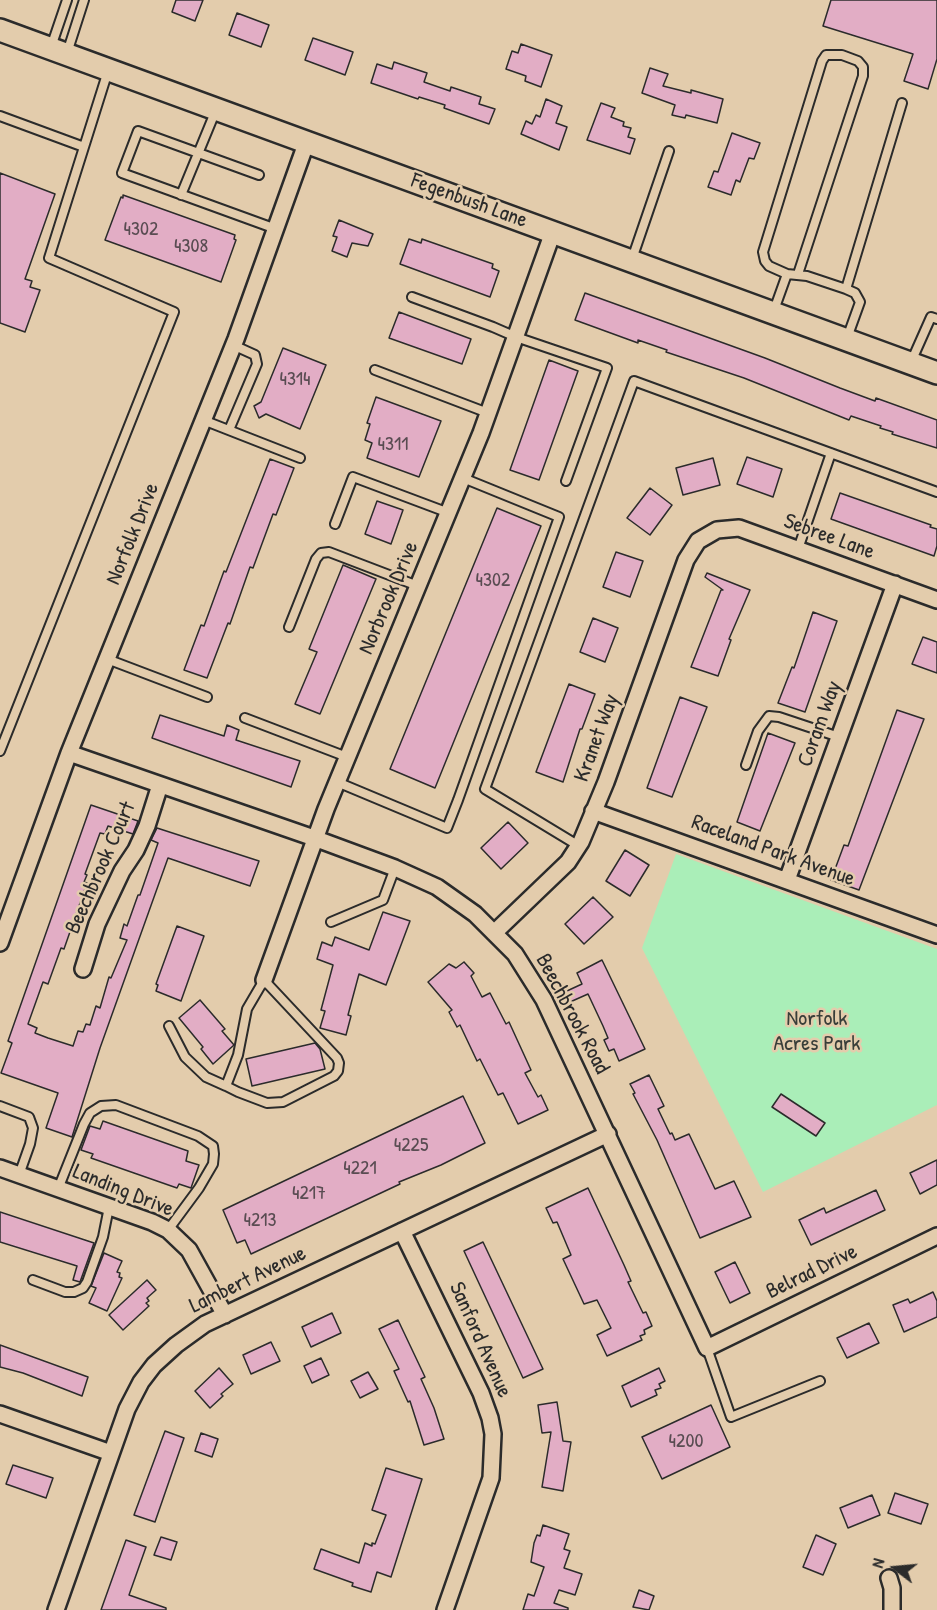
<!DOCTYPE html>
<html>
<head>
<meta charset="utf-8">
<style>
  body { margin:0 }
  #map { position:relative; width:937px; height:1610px; overflow:hidden; background:#e3ccac; font-family:"Patrick Hand",sans-serif }
  canvas { display:block }
  .north { position:absolute; left:865px; top:1538px; width:60px; height:60px; -webkit-text-stroke:4px #e3ccac; paint-order:stroke; rotate:286deg; font-size:16px; font-weight:700; line-height:24px; text-align:center; color:#2b2b2b }
  .north::after { content:''; display:block; margin:auto; width:21px; height:27px; background:#2b2b2b; clip-path:polygon(50% 0,100% 100%,50% 72%,0 100%) }
</style>
</head>
<body>
<div id="map">
<canvas width="937" height="1610"></canvas>
<div class="north">N</div>
</div>
<script>
const c = document.querySelector('canvas').getContext('2d');
c.lineJoin = 'round';
function fillPath(path, color) { c.fillStyle = color; c.fill(path, 'evenodd'); }
const shape = rows => new Path2D(rows.map(r => 'M' + r).join(''));
function trace(path, color, width, dash) { c.strokeStyle = color; c.lineWidth = width; c.lineCap = dash ? 'butt' : 'round'; c.setLineDash(dash || []); c.stroke(path); }
function label(font, color, halo, rows, align = 'center') {
  c.font = font + ' "Patrick Hand",sans-serif'; c.lineWidth = 5; c.setLineDash([]); c.textBaseline = 'middle'; c.strokeStyle = halo; c.fillStyle = color; for (const [text, x, y, turn = 0] of rows) {
    c.save(); c.translate(x, y); c.rotate((+turn || 0) * Math.PI / 180); c.textAlign = isNaN(turn) ? turn : align; if (halo) c.strokeText(text, 0, 0); c.fillText(text, 0, 0); c.restore();
  }
}
const green = shape([
  [676,854,937,949,937,1105,763,1192,642,948]
]);
const building = shape([
  [176,0,203,0,195,21,172,12,176,0],
  [831,0,937,0,937,59,928,89,904,81,913,54,823,26,831,0],
  [237,13,269,25,261,47,229,35,237,13],
  [313,38,353,52,345,75,305,60,313,38],
  [521,44,552,55,541,87,525,81,526,76,506,69,512,51,518,53,521,44],
  [394,62,427,73,424,82,450,91,451,87,481,97,479,104,495,109,489,124,444,108,445,105,419,97,418,99,371,83,377,64,392,69,394,62],
  [650,68,668,74,663,86,691,93,691,90,723,99,717,123,686,115,685,118,672,115,675,105,642,93,650,68],
  [546,99,562,106,556,123,567,127,559,150,521,134,526,121,532,124,536,115,540,117,546,99],
  [601,103,615,108,611,117,624,122,623,126,631,128,628,137,635,139,630,154,587,140,601,103],
  [732,133,760,143,754,159,749,158,740,182,736,180,731,195,708,187,714,171,718,172,732,133],
  [0,173,55,194,25,279,32,281,30,287,40,290,25,332,0,323,0,173],
  [123,195,235,235,234,239,236,240,221,282,105,240,121,197,123,198,123,195],
  [339,220,373,234,368,246,352,243,347,257,332,251,337,237,333,236,339,220],
  [409,239,421,243,422,239,493,264,492,268,499,271,490,297,400,264,409,239],
  [585,293,765,358,840,388,875,401,876,398,937,420,937,448,892,434,893,432,880,428,881,426,851,416,849,420,744,378,666,352,667,350,638,340,638,343,575,320,585,293],
  [399,312,471,339,462,364,389,338,399,312],
  [283,348,326,365,300,429,266,414,259,418,254,406,261,402,283,348],
  [549,360,578,371,539,480,510,470,549,360],
  [376,397,441,421,419,477,367,458,372,443,365,440,370,424,367,423,376,397],
  [747,457,782,469,773,497,737,484,747,457],
  [713,458,720,485,683,495,676,468,713,458],
  [270,459,294,468,276,515,273,514,253,568,250,567,230,624,228,623,207,678,184,670,201,625,204,626,224,571,226,572,270,459],
  [650,488,672,505,650,535,627,518,650,488],
  [840,493,931,525,930,527,937,529,937,546,934,556,831,519,840,493],
  [377,501,403,510,391,544,365,534,377,501],
  [497,508,541,526,435,788,390,769,497,508],
  [616,552,643,561,630,597,603,587,616,552],
  [343,565,376,579,320,714,295,704,317,652,309,649,343,565],
  [707,573,750,590,729,639,731,640,718,676,691,667,721,590,723,590,705,577,707,573],
  [813,612,837,621,805,712,778,703,792,667,794,668,813,612],
  [593,618,618,628,605,662,580,652,593,618],
  [923,637,937,642,937,673,912,664,923,637],
  [569,684,595,694,582,729,580,729,563,782,536,772,569,684],
  [680,697,707,707,672,797,647,788,680,697],
  [897,710,924,719,859,890,831,880,844,845,848,846,897,710],
  [160,715,224,736,227,725,239,730,236,740,300,761,291,787,152,738,160,715],
  [768,733,795,743,760,831,737,822,768,733],
  [91,805,138,821,133,834,108,826,105,834,100,833,85,874,87,875,84,882,87,883,64,949,61,948,48,984,43,982,28,1024,37,1028,35,1033,48,1038,73,1046,78,1031,83,1032,86,1024,90,1025,96,1006,100,1008,109,977,111,978,127,940,120,938,124,924,127,926,138,895,140,895,158,843,151,840,157,828,259,861,250,886,168,858,100,1048,72,1137,46,1128,58,1093,1,1073,12,1043,8,1041,91,805],
  [508,822,528,843,501,869,481,848,508,822],
  [625,850,649,865,630,896,606,881,625,850],
  [593,897,613,917,584,944,565,924,593,897],
  [383,912,410,921,386,985,359,974,348,1015,351,1016,346,1035,320,1028,325,1011,321,1010,333,965,317,959,322,942,332,946,335,937,369,950,383,912],
  [177,926,204,936,181,1001,156,991,158,985,156,984,177,926],
  [602,960,645,1049,619,1061,614,1049,609,1051,604,1040,608,1038,603,1026,588,994,561,1006,556,996,582,984,577,973,602,960],
  [464,962,474,973,471,976,482,997,490,993,506,1024,509,1022,531,1070,525,1073,538,1097,541,1095,548,1110,518,1124,503,1093,498,1095,480,1059,477,1061,460,1025,457,1027,449,1012,452,1010,428,982,449,964,456,968,464,962],
  [200,1000,225,1029,222,1031,234,1045,213,1064,201,1049,203,1047,179,1018,200,1000],
  [315,1043,320,1049,325,1069,252,1086,246,1059,315,1043],
  [649,1075,664,1106,658,1109,670,1134,672,1133,675,1140,689,1134,715,1189,734,1181,751,1217,700,1238,657,1140,633,1094,635,1093,630,1084,649,1075],
  [781,1094,825,1123,816,1136,772,1107,781,1094],
  [463,1096,485,1143,441,1165,399,1182,400,1184,251,1254,245,1240,237,1243,223,1210,463,1096],
  [103,1121,188,1151,186,1161,199,1165,191,1188,179,1184,177,1188,91,1158,93,1154,81,1150,90,1126,100,1129,103,1121],
  [937,1160,937,1185,920,1194,910,1173,937,1160],
  [588,1188,624,1265,631,1281,628,1282,643,1313,646,1312,652,1326,644,1330,645,1334,640,1336,642,1340,607,1356,597,1335,611,1328,597,1300,584,1304,563,1259,571,1255,557,1222,553,1223,546,1208,588,1188],
  [876,1190,885,1210,811,1245,799,1220,824,1208,826,1213,876,1190],
  [0,1212,94,1243,80,1282,73,1280,77,1266,0,1242,0,1212],
  [483,1242,543,1369,523,1378,464,1251,483,1242],
  [104,1253,122,1261,117,1272,120,1273,119,1277,122,1278,107,1311,89,1303,96,1288,91,1286,104,1253],
  [735,1262,750,1293,730,1303,715,1272,735,1262],
  [147,1280,156,1290,147,1298,149,1301,146,1303,149,1306,123,1330,109,1315,147,1280],
  [933,1292,937,1301,937,1317,904,1332,893,1305,908,1299,910,1303,933,1292],
  [332,1313,341,1333,311,1347,302,1327,332,1313],
  [398,1320,425,1377,421,1379,434,1408,444,1439,424,1445,410,1401,408,1402,394,1371,399,1369,379,1329,398,1320],
  [869,1323,879,1343,847,1358,837,1338,869,1323],
  [271,1342,280,1361,251,1374,243,1355,271,1342],
  [0,1345,88,1377,82,1396,23,1373,0,1367,0,1345],
  [321,1358,329,1375,312,1383,304,1366,321,1358],
  [219,1368,233,1384,221,1394,223,1396,210,1408,195,1391,219,1368],
  [659,1368,665,1381,659,1384,661,1388,655,1390,657,1395,631,1407,622,1386,659,1368],
  [368,1372,378,1389,360,1398,351,1381,368,1372],
  [557,1402,563,1441,571,1442,563,1491,542,1487,551,1432,542,1433,538,1405,557,1402],
  [711,1405,730,1447,662,1479,642,1437,711,1405],
  [165,1431,184,1438,155,1522,134,1515,165,1431],
  [201,1433,218,1439,212,1457,195,1451,201,1433],
  [13,1465,53,1478,46,1498,6,1484,13,1465],
  [386,1468,422,1479,391,1577,377,1572,371,1592,352,1586,353,1583,314,1569,321,1549,359,1563,365,1543,372,1546,372,1543,375,1544,386,1515,372,1510,386,1468],
  [895,1493,928,1504,921,1524,888,1513,895,1493],
  [872,1495,880,1515,848,1528,840,1508,872,1495],
  [543,1525,569,1534,564,1549,570,1551,564,1568,582,1574,575,1595,559,1590,554,1603,568,1608,568,1610,523,1610,528,1594,534,1596,544,1567,531,1562,534,1543,537,1535,540,1536,543,1525],
  [816,1535,836,1544,823,1575,803,1567,816,1535],
  [161,1537,177,1542,171,1560,154,1555,161,1537],
  [126,1540,146,1547,129,1595,166,1608,166,1610,101,1610,126,1540],
  [639,1590,654,1596,649,1610,633,1607,639,1590]
]);
const lane = shape([
  [51,47,67,0],
  [67,53,84,0],
  [0,116,84,147],
  [259,175,138,131,122,173,276,229],
  [181,195,216,110],
  [632,259,669,151],
  [787,274,769,266,765,261,763,252,822,61,826,55,842,55,858,61,863,67,863,76,798,274],
  [846,289,902,103],
  [412,297,493,327,516,337,607,368,566,481],
  [773,313,787,274,807,276,846,289,855,293,860,302,847,338],
  [911,362,931,317,937,319],
  [375,370,488,413],
  [203,420,300,458],
  [229,430,257,364,255,355,233,345],
  [335,524,353,477,449,513],
  [798,549,831,453],
  [289,627,316,559,321,553,329,552,418,586],
  [107,659,207,697],
  [245,718,347,757],
  [0,751,174,312,49,258,108,71],
  [746,765,758,731,769,716,779,717,839,737],
  [337,782,447,828,458,800,559,517,463,478],
  [579,846,485,789,634,381,937,492],
  [331,922,383,900,395,868],
  [169,1026,185,1057,206,1077,226,1086,238,1092,267,1103,283,1102,334,1076,338,1071,339,1063,337,1058,264,980,247,1009,238,1055,226,1086],
  [0,1106,29,1117,33,1128,30,1144,19,1175],
  [58,1189,84,1124,90,1113,101,1106,116,1105,198,1136,213,1146,214,1154,213,1164,199,1188,168,1230],
  [33,1280,65,1292,74,1292,83,1288,87,1282,103,1237,109,1207],
  [707,1348,731,1417,820,1381]
]);
const street = shape([
  [69,753,314,838,395,868,437,887,475,914,515,954,544,1000,707,1348,937,1236],
  [593,811,937,935],
  [787,880,895,584],
  [494,933,568,862,581,842,606,782,686,560,698,541,717,530,739,528,937,600],
  [0,943,69,753,236,339,307,141],
  [83,969,97,924,122,871,136,850,147,826,160,785],
  [264,980,326,809,481,433,553,232],
  [0,1168,152,1222,168,1230,189,1250,225,1315],
  [402,1231,481,1393,490,1418,493,1434,491,1478,445,1610],
  [0,1414,111,1453],
  [889,1578,892,1588,892,1610],
  [56,1610,127,1409,141,1382,154,1365,176,1345,205,1324,608,1134]
]);
const secondary = shape([
  [0,30,937,373]
]);
const numberNames = [
  ["4302",141,230],
  ["4308",191,247],
  ["4314",295,380],
  ["4311",393,445],
  ["4302",493,581],
  ["4225",411,1146],
  ["4221",360,1169],
  ["4217",309,1194],
  ["4213",260,1221],
  ["4200",686,1442]
];
const streetNames = [
  ["Fegenbush Lane",469,201,20],
  ["Norfolk Drive",133,534,-68],
  ["Sebree Lane",829,537,20],
  ["Norbrook Drive",389,598,-67],
  ["Coram Way",820,724,-70],
  ["Kranet Way",597,738,-70],
  ["Raceland Park Avenue",773,851,20],
  ["Beechbrook Court",101,868,-66],
  ["Beechbrook Road",572,1014,62],
  ["Landing Drive",123,1191,22],
  ["Belrad Drive",812,1272,-26],
  ["Lambert Avenue",248,1280,-26],
  ["Sanford Avenue",480,1340,66]
];
const parkNames = [
  ["Norfolk",817,1019],
  ["Acres Park",817,1044]
];
fillPath(green, '#aaeeb8');
fillPath(building, '#e2adc5');
trace(building, '#2b2b2b', 1.5);
trace(lane, '#2b2b2b', 12);
trace(street, '#2b2b2b', 20);
trace(secondary, '#2b2b2b', 26);
trace(lane, '#e3ccac', 8);
trace(street, '#e3ccac', 15);
trace(secondary, '#e3ccac', 21);
label('20px', '#594c52', null, numberNames);
label('22px', '#2b2b2b', '#e3ccac', streetNames);
label('22px', '#383e39', '#e3ccac', parkNames);
</script>
</body>
</html>
